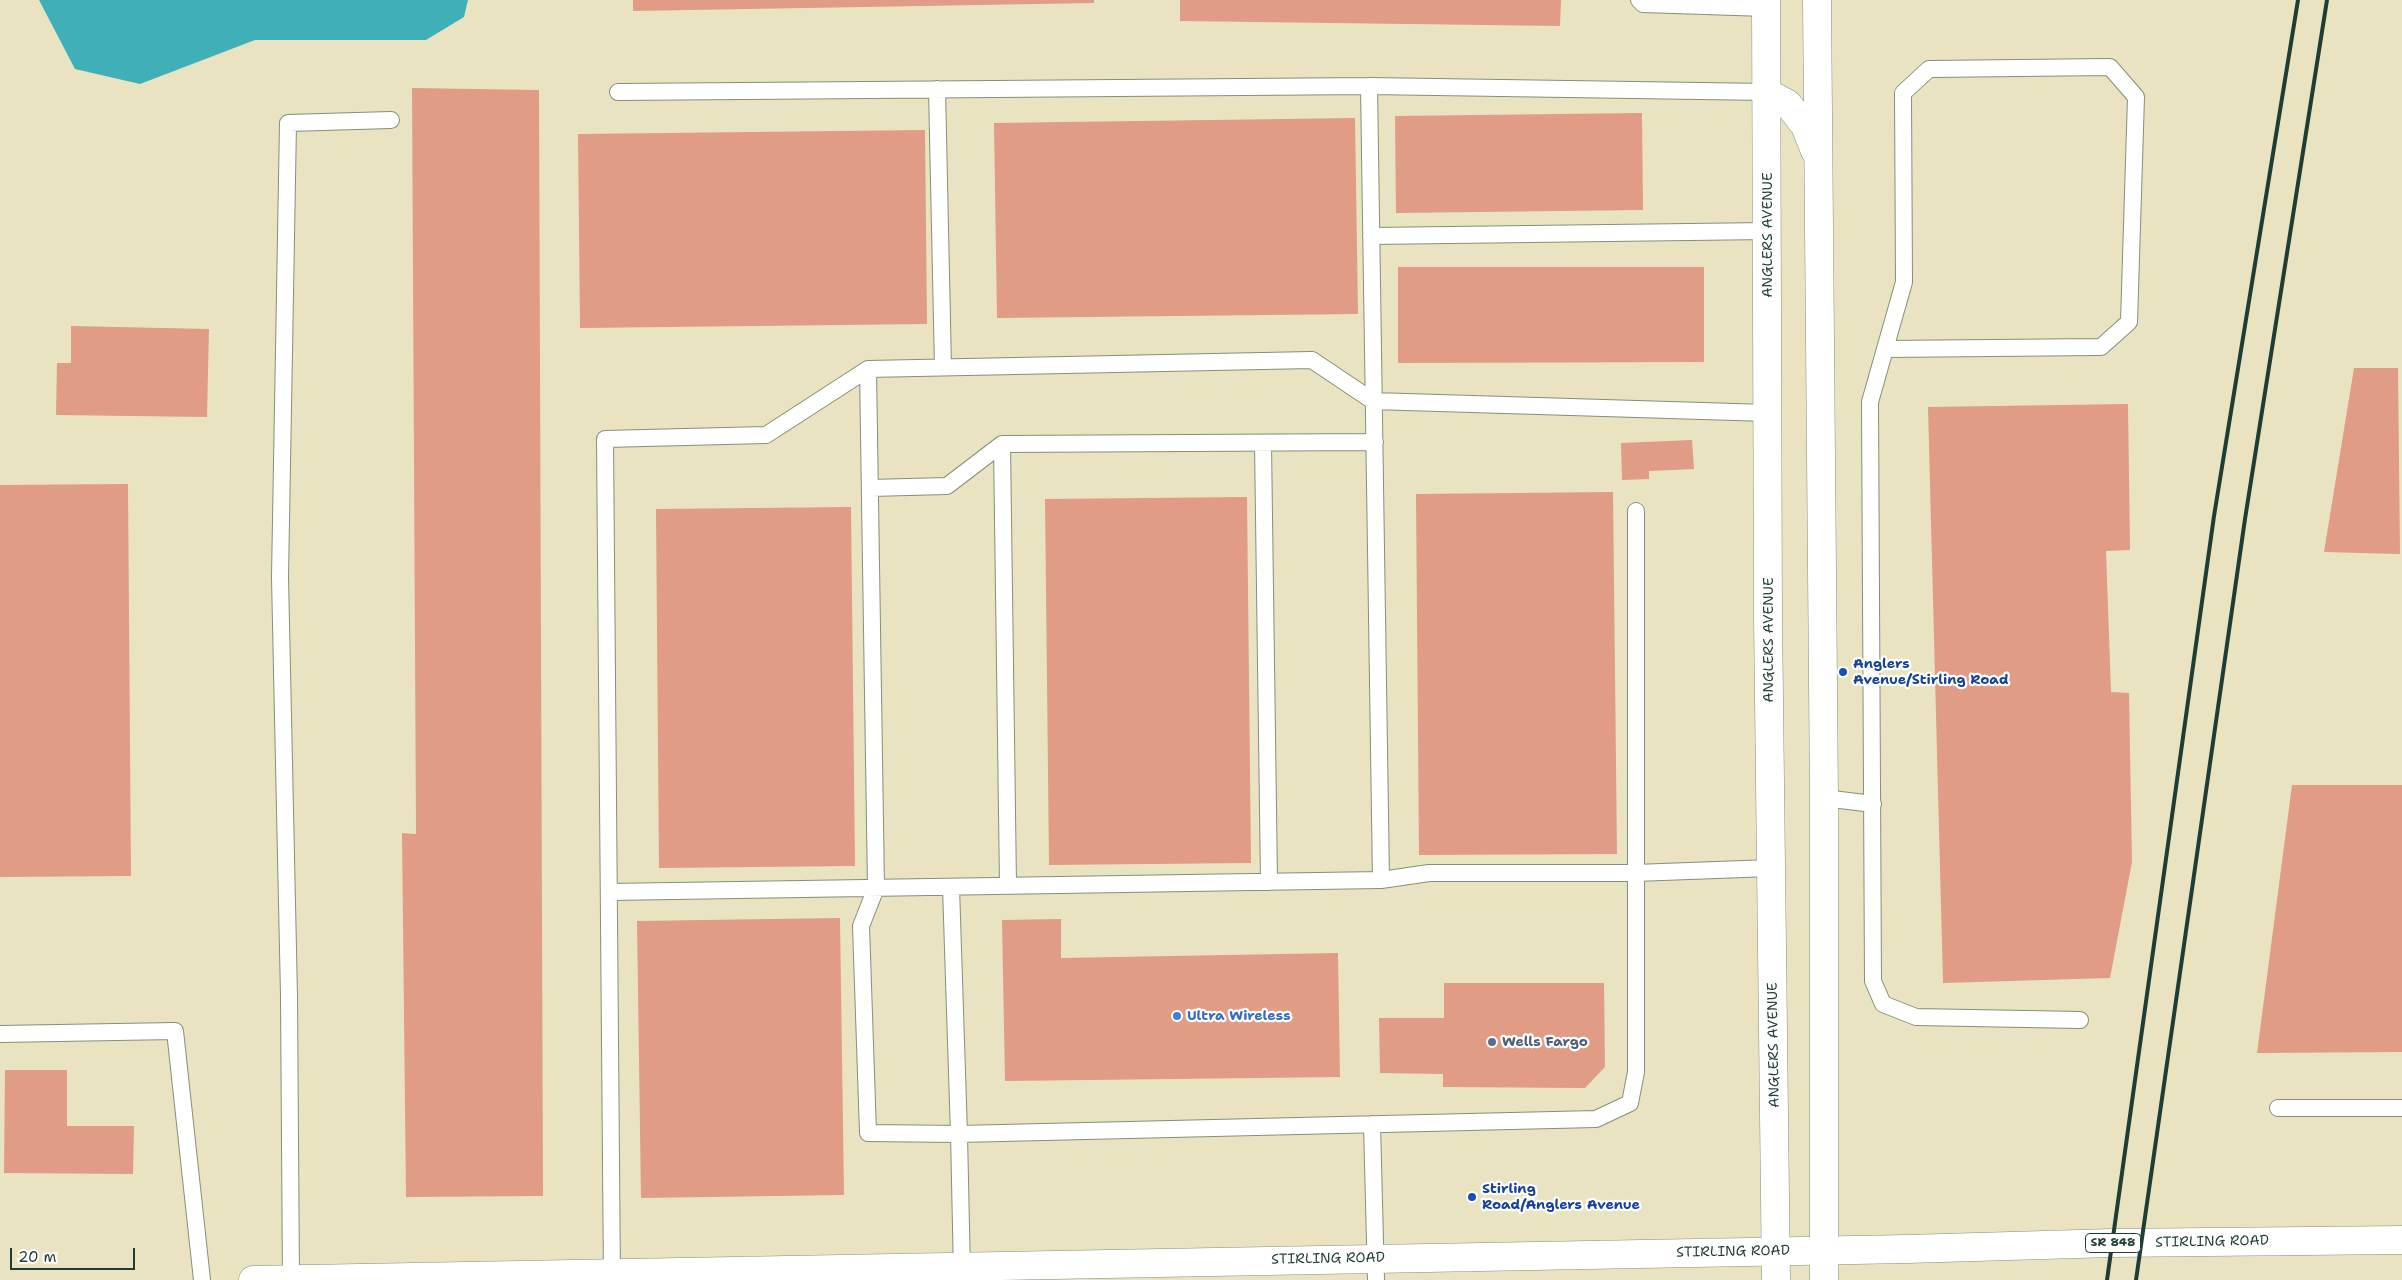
<!DOCTYPE html>
<html>
<head>
<meta charset="utf-8">
<style>
  body { margin:0 }
  #map { position:relative; width:2402px; height:1280px; overflow:hidden; background:#eae3c1; font-family:"Shantell Sans",sans-serif }
  canvas { display:block }
  .scale { position:absolute; left:10px; top:1248px; width:125px; height:22px; box-sizing:border-box; border:2px solid #1f3d34; border-top:0; padding-left:6px; font-size:15px; line-height:18px; white-space:nowrap; color:#1f3d34; -webkit-text-stroke:4px #fff; paint-order:stroke }
</style>
</head>
<body>
<div id="map">
<canvas width="2402" height="1280"></canvas>
<div class="scale">20 m</div>
</div>
<script>
const c = document.querySelector('canvas').getContext('2d');
c.lineJoin = 'round';
function fillPath(path, color) { c.fillStyle = color; c.fill(path, 'evenodd'); }
const shape = rows => new Path2D(rows.map(r => 'M' + r).join(''));
function trace(path, color, width, dash) { c.strokeStyle = color; c.lineWidth = width; c.lineCap = dash ? 'butt' : 'round'; c.setLineDash(dash || []); c.stroke(path); }
function label(font, color, halo, rows, align = 'center') {
  c.font = font + ' "Shantell Sans",sans-serif'; c.lineWidth = 4.5; c.setLineDash([]); c.textBaseline = 'middle'; c.strokeStyle = halo; c.fillStyle = color; for (const [text, x, y, turn = 0] of rows) {
    c.save(); c.translate(x, y); c.rotate((+turn || 0) * Math.PI / 180); c.textAlign = isNaN(turn) ? turn : align; if (halo) c.strokeText(text, 0, 0); c.fillText(text, 0, 0); c.restore();
  }
}
const water = shape([
  [39,0,468,0,464,17,426,40,255,40,140,84,75,69]
]);
const building = shape([
  [633,0,1094,0,1094,3,633,11],
  [1180,0,1561,0,1560,26,1180,21],
  [412,88,539,90,543,1196,406,1197,402,833,416,834],
  [1642,113,1643,210,1396,213,1395,116],
  [1355,118,1358,314,997,318,994,123],
  [925,130,927,324,580,328,578,134],
  [1398,267,1704,267,1704,362,1398,363],
  [71,326,209,329,207,417,56,415,57,363,71,363],
  [2354,368,2398,368,2400,554,2324,552],
  [2128,404,2130,550,2106,551,2111,692,2129,693,2132,862,2110,978,1943,983,1928,407],
  [1692,440,1694,469,1649,471,1649,479,1622,480,1621,443],
  [128,484,131,876,0,877,0,485],
  [1613,492,1617,854,1419,855,1416,494],
  [1247,497,1251,863,1049,865,1045,499],
  [851,507,855,866,659,868,656,509],
  [2292,785,2402,785,2402,1052,2257,1053],
  [840,918,844,1195,641,1198,637,921],
  [1061,919,1061,958,1338,953,1340,1077,1005,1081,1002,920],
  [1444,983,1604,983,1605,1067,1585,1088,1443,1087,1443,1074,1380,1073,1379,1018,1444,1018],
  [5,1070,67,1070,67,1126,134,1126,133,1174,4,1173]
]);
const lane = shape([
  [1639,0,1643,4,1766,8],
  [1369,86,1381,880],
  [937,89,943,367],
  [618,92,1369,86,1766,92],
  [1371,236,1768,231],
  [1885,349,2101,347,2129,322,2136,97,2110,67,1929,69,1903,93,1904,282,1885,349,1870,402,1873,981,1883,1004,1916,1017,2080,1020],
  [1263,443,1269,882],
  [1002,444,1008,885],
  [870,488,947,486,1002,444,1375,442],
  [1824,798,1873,804],
  [951,887,959,1134,1596,1119,1630,1103,1636,1072,1636,511],
  [609,892,1381,880,1429,873,1635,873,1771,868],
  [0,1034,175,1031,202,1280],
  [2278,1108,2402,1108],
  [1372,1124,1376,1280],
  [962,1274,959,1134,868,1133,861,926,876,888,868,369,1312,360,1373,401,1768,413],
  [291,1280,289,996,280,577,288,123,391,120],
  [612,1280,605,439,766,435,868,369]
]);
const secondary = shape([
  [1766,0,1768,617,1776,1280],
  [1817,0,1824,798,1824,1280],
  [1766,92,1788,104,1805,126,1815,151]
]);
const primary = shape([
  [253,1280,1908,1249,2112,1243,2402,1240]
]);
const rail = shape([
  [2107,1280,2214,516,2298,0],
  [2136,1280,2245,519,2327,0]
]);
const markers = [
  [1843,672,5,"#1a4fb4"],
  [1177,1016,5,"#3f7fe0"],
  [1492,1042,5,"#5c6f8a"],
  [1472,1197,5,"#1a4fb4"]
];
const shields = [
  [2113,1243,55]
];
const shieldNames = [
  ["SR 848",2113,1243]
];
const streetNames = [
  ["ANGLERS AVENUE",1768,235,-90],
  ["ANGLERS AVENUE",1769,640,-90],
  ["ANGLERS AVENUE",1774,1045,-91],
  ["STIRLING ROAD",2212,1242,-1],
  ["STIRLING ROAD",1733,1252,-1],
  ["STIRLING ROAD",1328,1259,-1]
];
const transitNames = [
  ["Anglers",1853,664],
  ["Avenue/Stirling Road",1853,680],
  ["Stirling",1482,1189],
  ["Road/Anglers Avenue",1482,1205]
];
const shopNames = [
  ["Ultra Wireless",1187,1016]
];
const serviceNames = [
  ["Wells Fargo",1502,1042]
];
fillPath(water, '#40b0b8');
fillPath(building, '#e09c85');
trace(lane, '#84907a', 18);
trace(secondary, '#84907a', 29);
trace(primary, '#84907a', 29);
trace(lane, '#fff', 16);
trace(secondary, '#fff', 28);
trace(primary, '#fff', 28);
trace(rail, '#1f3d34', 4);
for (const [x, y, r, color] of markers) { const dot = new Path2D(); dot.arc(x, y, r, 0, 2 * Math.PI); c.fillStyle = color; c.fill(dot); trace(dot, '#fff', 2); }
for (const [x, y, w] of shields) { const box = new Path2D(); box.roundRect(x - w / 2, y - 9.5, w, 19, 4); c.fillStyle = '#fff'; c.fill(box); trace(box, '#1f3d34', 1); }
label('bold 12px', '#1f3d34', null, shieldNames);
label('14px', '#1f3d34', '#fff', streetNames);
label('bold 14px', '#164399', '#fff', transitNames, 'left');
label('bold 14px', '#366cbe', '#fff', shopNames, 'left');
label('bold 14px', '#4e5e75', '#fff', serviceNames, 'left');
</script>
</body>
</html>
